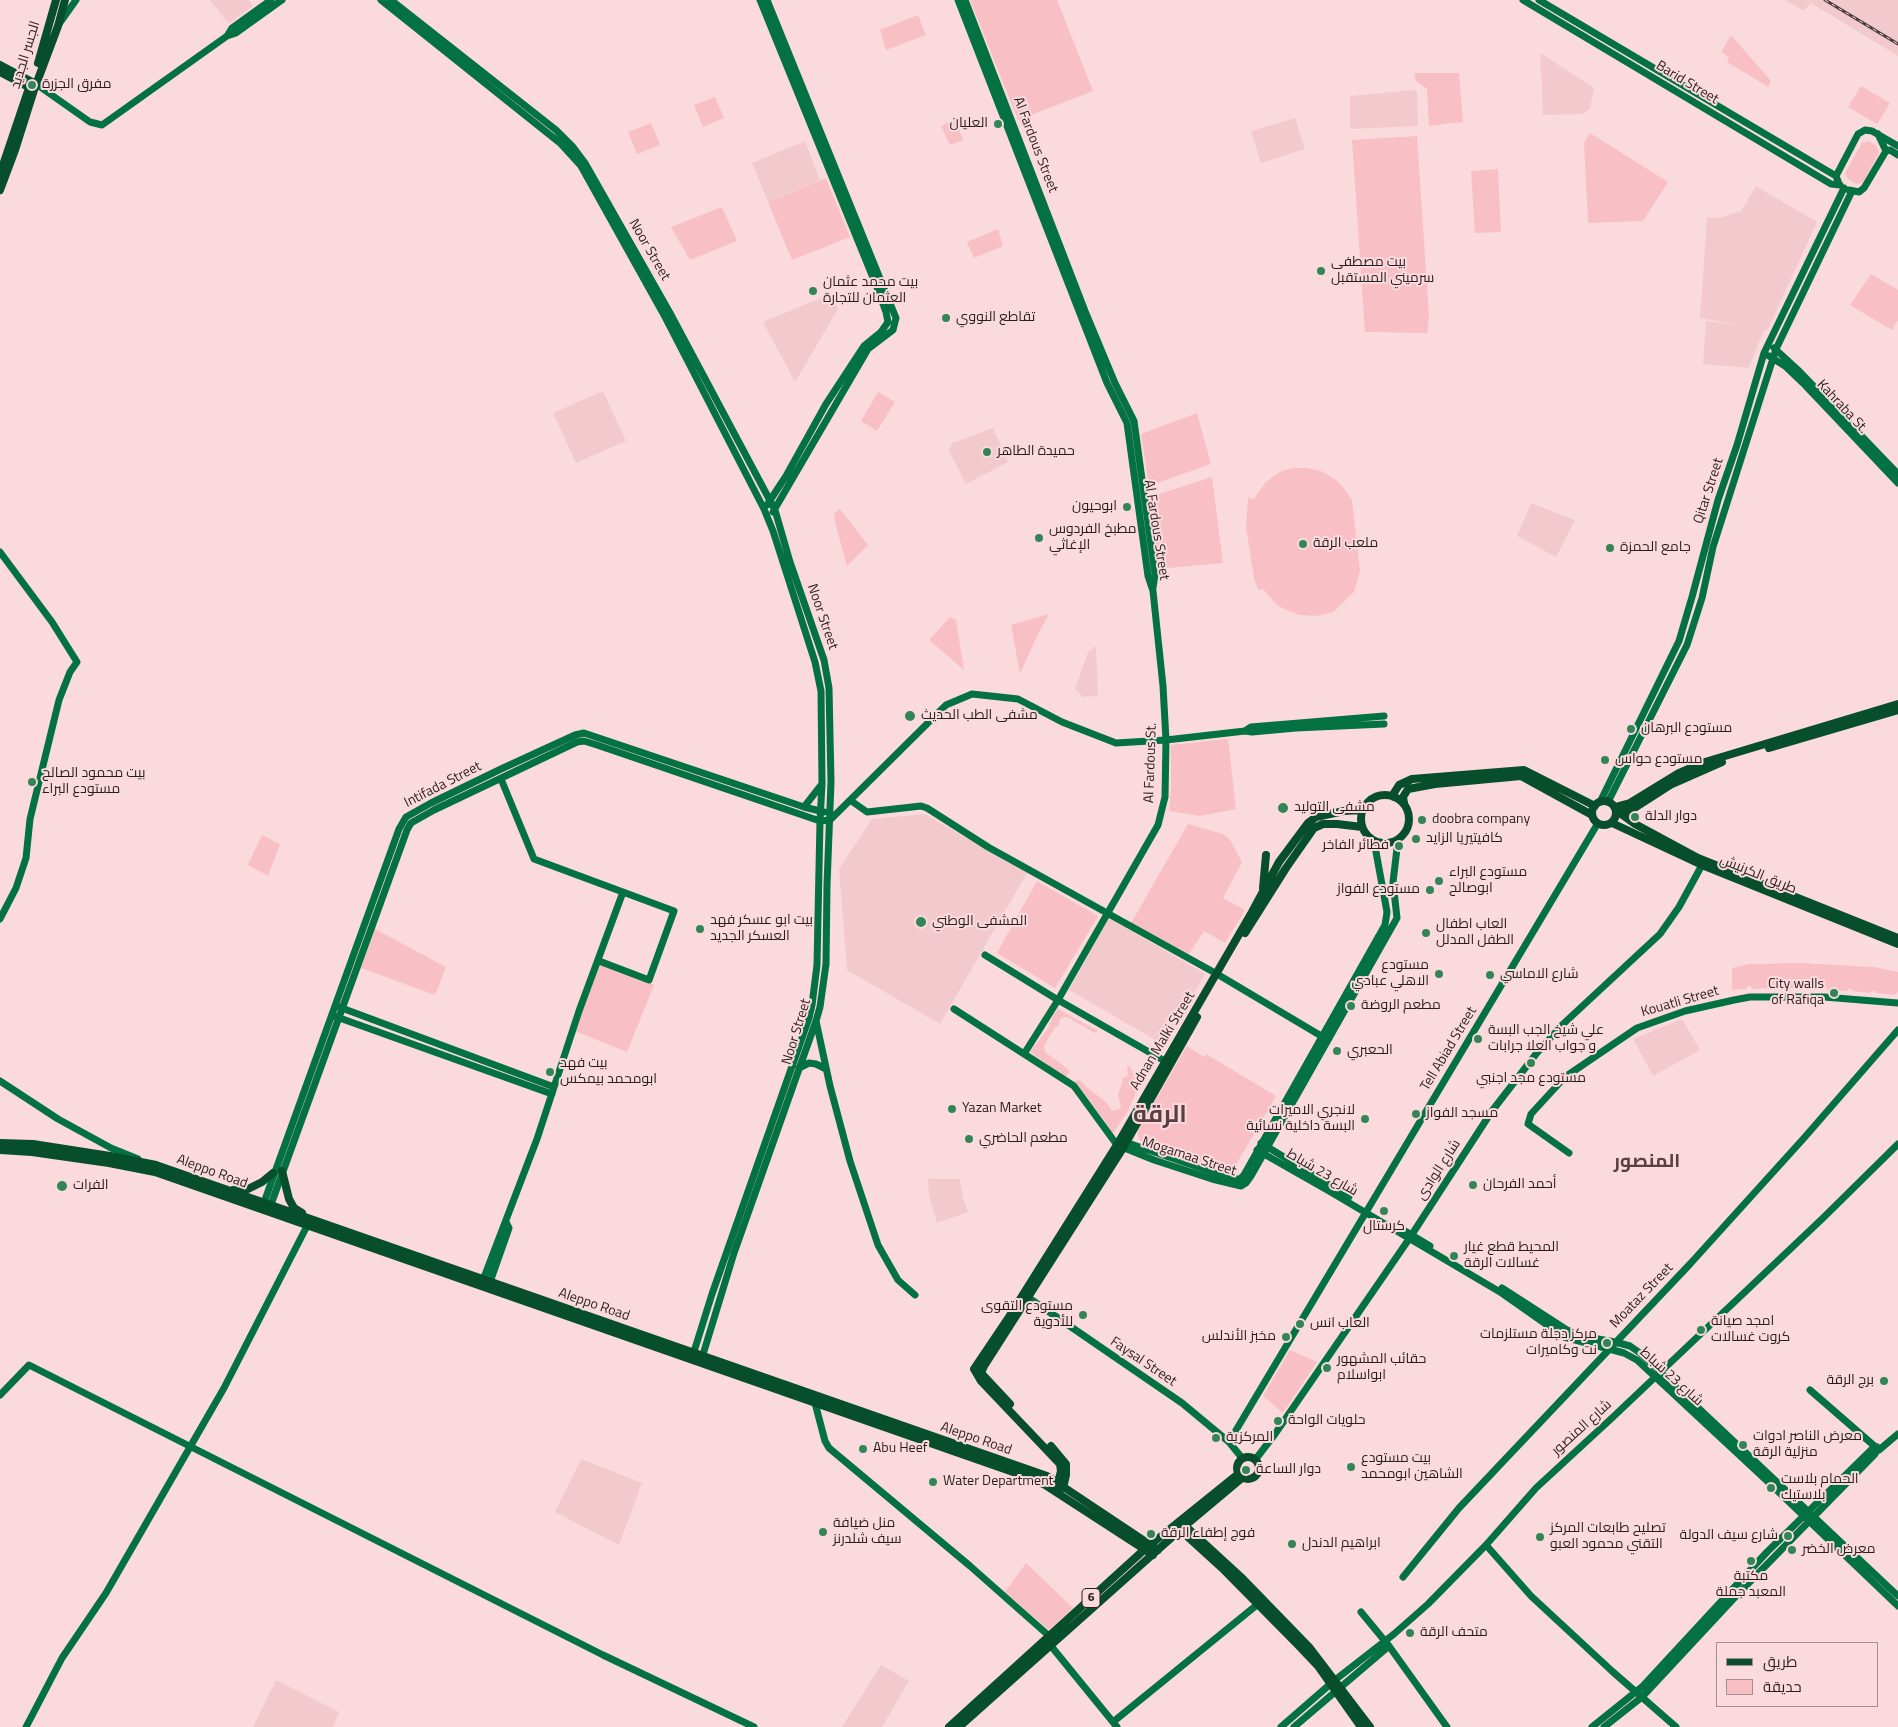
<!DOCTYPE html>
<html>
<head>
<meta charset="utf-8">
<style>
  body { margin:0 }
  #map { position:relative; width:1898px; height:1727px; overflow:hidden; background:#fadadd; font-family:"Titillium Web",Cairo,sans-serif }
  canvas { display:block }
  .legend { position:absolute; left:1716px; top:1642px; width:162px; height:65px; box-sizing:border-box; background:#fadadd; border:1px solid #a68f91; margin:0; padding:6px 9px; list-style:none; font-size:15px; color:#291e1f }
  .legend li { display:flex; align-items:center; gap:10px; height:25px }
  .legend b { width:25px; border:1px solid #a68f91 }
</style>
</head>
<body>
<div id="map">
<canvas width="1898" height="1727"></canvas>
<ul class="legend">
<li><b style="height:6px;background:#074e2d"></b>طريق</li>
<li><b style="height:14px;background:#f8c0c5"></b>حديقة</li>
</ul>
</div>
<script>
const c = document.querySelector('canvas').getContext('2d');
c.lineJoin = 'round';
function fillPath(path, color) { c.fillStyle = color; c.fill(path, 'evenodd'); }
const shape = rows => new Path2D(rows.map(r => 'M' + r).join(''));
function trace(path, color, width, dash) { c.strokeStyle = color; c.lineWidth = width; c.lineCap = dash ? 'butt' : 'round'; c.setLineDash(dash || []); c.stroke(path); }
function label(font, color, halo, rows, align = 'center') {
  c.font = font + ' "Titillium Web",Cairo,sans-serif'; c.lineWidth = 4; c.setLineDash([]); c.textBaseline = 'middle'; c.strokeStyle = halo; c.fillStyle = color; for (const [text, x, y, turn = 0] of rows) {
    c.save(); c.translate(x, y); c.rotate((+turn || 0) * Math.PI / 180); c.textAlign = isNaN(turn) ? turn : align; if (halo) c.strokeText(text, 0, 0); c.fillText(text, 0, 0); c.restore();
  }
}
const built = shape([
  [210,0,249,0,253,6,229,24],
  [1785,0,1898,0,1898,56,1811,3,1804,11],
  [1540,53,1594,88,1590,109,1583,114,1543,115],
  [1413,90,1417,91,1418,126,1350,129,1350,96],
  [1295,118,1305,149,1261,163,1251,131],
  [805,141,820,180,768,202,752,163],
  [1756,186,1817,222,1767,331,1764,330,1749,368,1703,364,1706,321,1739,325,1700,318,1707,218,1720,218,1741,211],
  [831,294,838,309,795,382,763,322],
  [603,391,626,441,576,463,553,413],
  [993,428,1008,462,966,484,949,451,952,443],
  [1531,503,1575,520,1556,557,1517,536],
  [1096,646,1098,696,1083,697,1075,689,1088,652],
  [925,814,1027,873,940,1024,847,970,839,869,872,819],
  [1109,918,1205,974,1164,1045,1069,990],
  [1682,1019,1700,1050,1653,1076,1633,1039],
  [928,1179,960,1179,963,1198,968,1212,937,1223,929,1196],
  [581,1459,642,1483,619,1545,555,1512],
  [881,1665,909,1681,882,1727,842,1727],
  [276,1680,339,1712,333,1727,253,1727]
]);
const green = shape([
  [970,0,1057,0,1093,91,1018,120],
  [918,15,926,35,886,50,880,30],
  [1731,35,1771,81,1768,87,1727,62,1729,57,1721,52],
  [1414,73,1459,73,1463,122,1429,126,1427,89,1416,81],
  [1861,86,1890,103,1877,124,1848,107],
  [715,97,724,118,703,127,694,105],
  [955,119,963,140,950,145,941,126],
  [651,123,660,145,637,154,628,132],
  [1590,133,1668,182,1643,221,1588,223,1584,143],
  [1417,136,1429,317,1427,333,1365,332,1352,140],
  [1868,141,1877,146,1879,153,1863,182,1856,184,1848,179,1845,173,1862,143],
  [1498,169,1501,232,1475,233,1471,171],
  [826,178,850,237,792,260,768,202],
  [722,207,737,241,690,260,671,227],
  [998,229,1003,246,974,258,967,242],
  [1871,274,1898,290,1898,320,1892,330,1850,305],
  [878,392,895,402,877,431,861,421],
  [1197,413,1211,464,1149,486,1141,434],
  [1294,468,1307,468,1321,471,1335,479,1344,488,1352,500,1360,571,1354,592,1333,612,1316,616,1300,615,1288,611,1277,605,1263,589,1258,590,1254,578,1246,527,1248,498,1254,499,1265,483,1274,476,1282,471],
  [1212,477,1223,563,1158,569,1150,497],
  [840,509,868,545,847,566,835,522,834,514],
  [1049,614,1035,640,1020,674,1011,625],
  [950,617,956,620,964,670,929,640],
  [1228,739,1236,809,1200,816,1169,811,1171,790,1171,745],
  [1188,824,1223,834,1230,840,1242,862,1223,898,1245,910,1225,943,1204,931,1189,954,1131,923],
  [262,835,280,844,268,876,248,865],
  [1037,881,1098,916,1055,988,997,953],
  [375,929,446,967,435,995,361,968],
  [600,963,649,981,654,985,627,1052,575,1031],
  [1800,963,1874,967,1898,972,1898,992,1894,995,1877,993,1874,990,1870,993,1853,991,1850,988,1847,991,1828,990,1825,986,1822,989,1804,988,1800,985,1797,988,1778,988,1774,985,1771,988,1753,989,1749,985,1746,989,1732,990,1732,968,1749,964],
  [1058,1009,1098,1031,1095,1033,1067,1017,1061,1018,1058,1026,1055,1027,1044,1046,1045,1052,1068,1069,1069,1073,1065,1077,1030,1052,1049,1027,1053,1015],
  [1187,1046,1204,1057,1206,1054,1276,1096,1234,1168,1228,1165,1224,1172,1144,1144,1140,1140,1138,1136,1138,1130],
  [1129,1066,1132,1070,1136,1085,1135,1095,1128,1111,1113,1133,1110,1132,1107,1124,1075,1081,1080,1080,1084,1085,1106,1102,1112,1111,1119,1109,1121,1107,1118,1094,1122,1083,1123,1078,1128,1076,1127,1067],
  [1290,1350,1317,1362,1283,1413,1263,1396],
  [1026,1563,1073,1608,1049,1630,1005,1592]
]);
const secondary = shape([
  [381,0,560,143,581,166,664,315,764,509,773,531,815,662,821,691,822,784,820,821,817,965,812,1005,809,1018,712,1294,692,1358],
  [391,0,556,130,573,147,585,163,670,313,775,510,790,562,824,660,829,688,831,782,827,885,826,964,820,1007,816,1021,734,1253,701,1361],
  [760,0,878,290,886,312,888,322,881,332,864,346,826,404,786,476,767,505],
  [767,0,896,318,893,330,868,349,773,512],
  [958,0,1107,383,1127,423,1148,576,1153,591,1163,686,1166,740,1165,797,1158,825,1058,1000,1170,1064],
  [965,0,1085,311,1115,383,1134,421,1155,574,1153,588],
  [1523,0,1831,184,1840,185],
  [1539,0,1836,176],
  [59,24,76,0],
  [227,36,232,28,271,0],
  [36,84,90,122,102,125,227,36,236,33,282,0],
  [1886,151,1890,150,1898,155],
  [1838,181,1836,176,1858,134,1865,130,1872,131,1898,146],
  [1849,190,1859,192,1864,188,1886,151,1878,134],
  [1774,348,1798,370,1898,474],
  [1769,356,1785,366,1805,385,1898,483],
  [0,552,52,622,77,662,70,672,59,700,30,819,26,858,16,888,0,919],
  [1245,731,1251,727,1384,716],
  [501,779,534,859,674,911,649,980,599,961],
  [850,800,867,812,921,806,927,808,988,847,1217,974,1328,1040],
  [1600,802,1679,641,1692,597,1718,500,1737,445,1764,353,1844,188],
  [1608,802,1687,645,1702,598,1713,547,1776,349,1852,191],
  [804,807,822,784],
  [985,955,1058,1000,1024,1054],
  [339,1007,554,1087],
  [954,1009,1074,1086,1117,1145,1154,1160,1212,1179,1241,1186,1246,1183,1251,1176,1397,918,1393,882,1398,840],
  [334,1016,552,1094],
  [816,1021,830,1086,850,1161,878,1245,898,1280,915,1295],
  [799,1068,809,1063,816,1064,826,1069],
  [0,1081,58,1119,111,1148,138,1159],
  [1122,1141,1233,1179,1240,1179,1244,1175,1385,925,1387,912,1374,841],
  [1261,1143,1349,1197],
  [1257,1150,1329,1191,1500,1292,1564,1337,1624,1353,1637,1360,1766,1480,1898,1606],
  [1569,1153,1528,1124,1531,1114,1565,1077,1637,1028,1685,1011,1734,1000,1750,997,1824,997,1898,1003],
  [262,1208,399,829,406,817,431,803,501,769,575,735,584,733,804,807,824,812],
  [269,1210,407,830,411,823,434,810,577,742,584,741,597,745,820,821,830,820,946,705,972,694,1018,699,1062,722,1116,743,1166,740,1245,731,1252,732,1296,728,1384,724],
  [1405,1231,1430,1246],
  [483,1280,537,1139,579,1011,623,892],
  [490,1282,509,1228,506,1222],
  [1502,1288,1567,1330,1581,1336,1615,1342,1630,1346,1640,1353,1898,1596],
  [1023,1294,1182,1403,1229,1442,1242,1458],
  [1810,1390,1879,1450,1898,1434],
  [0,1395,29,1365,603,1655,754,1727],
  [815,1403,825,1441,829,1448,970,1566,1048,1635,1051,1646,1117,1727],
  [1229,1442,1598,823],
  [1255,1460,1275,1434,1409,1239,1492,1111,1536,1054,1561,1026,1660,934,1679,907,1702,865],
  [1486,1545,1531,1596,1613,1672,1676,1727],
  [1403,1577,1459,1508,1690,1264,1804,1138,1898,1030],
  [1361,1612,1389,1646,1447,1727],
  [1113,1722,1258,1604],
  [26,1727,62,1658,106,1593,224,1388,307,1226],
  [1281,1727,1335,1680,1394,1634,1428,1604,1486,1545,1536,1488,1613,1417,1823,1218,1898,1144],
  [1294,1727,1389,1646],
  [1592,1727,1643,1686,1767,1552,1871,1450,1877,1447],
  [1604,1727,1642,1697,1736,1596,1875,1454,1877,1447]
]);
const primary = shape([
  [38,63,56,0],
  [0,65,36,84],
  [0,72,34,90],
  [0,174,29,88],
  [0,190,15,150,34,90,58,26,65,0],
  [1769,748,1898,710],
  '1361 819a24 24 0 1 1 48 0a24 24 0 1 1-48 0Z',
  [1394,797,1394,793,1399,785,1412,779,1524,770,1595,806],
  '1592 813a12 12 0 1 1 24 0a12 12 0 1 1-24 0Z',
  [1404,803,1403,797,1408,789,1435,784,1521,776,1592,815],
  [1615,807,1630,803,1679,773,1705,762,1898,704],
  [1617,811,1635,824,1698,858,1898,938],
  [1617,811,1625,812,1633,809,1672,784,1722,762],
  [1612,823,1702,865,1898,944],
  [1263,888,1266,855],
  [1245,933,1286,868,1314,828,1323,824,1337,824,1362,827],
  [0,1143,33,1144,110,1156,156,1165,1047,1476,1158,1550],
  [0,1150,32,1152,109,1163,155,1172,1033,1479,1045,1485,1153,1555],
  [282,1171,289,1199,294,1208,302,1213],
  [233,1190,248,1189,262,1182,273,1173],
  [1010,1404,981,1373,984,1366,1123,1148,1197,1017],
  [1051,1446,1066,1464,1066,1475,1063,1488],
  '1237 1468a11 11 0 1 1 22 0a11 11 0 1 1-22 0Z',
  [1057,1487,1061,1471,1060,1464,981,1381,974,1369,1009,1317,1117,1145,1252,912,1279,862,1308,823,1316,817,1344,811,1363,810],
  [1182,1523,1243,1579,1309,1647,1370,1727],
  [1177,1527,1222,1568,1298,1645,1318,1666,1361,1727],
  [949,1727,1145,1549,1238,1474],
  [959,1727,1180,1530,1242,1478]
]);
const rail = shape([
  [1825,0,1898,44]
]);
const markers = [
  [32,85,5,"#318557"],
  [998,124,5,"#318557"],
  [1321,271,5,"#318557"],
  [813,291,5,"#318557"],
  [946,318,5,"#318557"],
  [987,452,5,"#318557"],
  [1127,507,5,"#318557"],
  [1039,538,5,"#318557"],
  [1303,544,5,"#318557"],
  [1610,548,5,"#318557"],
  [910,716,6,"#318557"],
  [1631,729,5,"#318557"],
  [1605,760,5,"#318557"],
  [32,782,5,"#318557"],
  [1283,808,6,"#318557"],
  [1635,817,5,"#318557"],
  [1422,820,5,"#318557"],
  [1416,839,5,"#318557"],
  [1399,846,5,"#318557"],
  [1439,881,5,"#318557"],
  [1430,890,5,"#318557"],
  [921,922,6,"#318557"],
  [700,929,5,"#318557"],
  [1426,933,5,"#318557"],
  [1439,974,5,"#318557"],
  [1490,975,5,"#318557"],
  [1834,993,5,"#318557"],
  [1351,1006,5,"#318557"],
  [1478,1039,5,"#318557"],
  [1337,1051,5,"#318557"],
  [1531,1063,5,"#318557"],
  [550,1072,5,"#318557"],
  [952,1109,5,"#318557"],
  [1416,1114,5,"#318557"],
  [1365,1119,5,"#318557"],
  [969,1139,5,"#318557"],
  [1473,1185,5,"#318557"],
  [62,1186,6,"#318557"],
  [1384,1211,5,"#318557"],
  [1454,1256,5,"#318557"],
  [1083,1315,5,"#318557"],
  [1300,1324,5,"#318557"],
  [1701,1330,5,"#318557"],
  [1286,1337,5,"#318557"],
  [1607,1343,5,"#318557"],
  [1327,1368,5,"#318557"],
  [1884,1381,5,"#318557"],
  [1278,1421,5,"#318557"],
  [1216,1438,5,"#318557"],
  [1743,1445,5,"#318557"],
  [863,1449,5,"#318557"],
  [1351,1467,5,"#318557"],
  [1246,1470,5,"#318557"],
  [933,1482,5,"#318557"],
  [1771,1488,5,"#318557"],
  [823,1532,5,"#318557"],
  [1151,1534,5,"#318557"],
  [1788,1536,5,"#318557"],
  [1540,1537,5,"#318557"],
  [1292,1544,5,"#318557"],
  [1792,1550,5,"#318557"],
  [1751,1561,5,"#318557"],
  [1410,1633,5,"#318557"]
];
const shields = [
  [1091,1598,18]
];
const shieldNames = [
  ["6",1091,1598]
];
const streetNames = [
  ["الجسر الجديد",26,55,-73],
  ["Barid Street",1687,83,31],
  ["Al Fardous Street",1035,145,69],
  ["Noor Street",649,250,60],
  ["Kahraba St.",1842,407,47],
  ["Qitar Street",1709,491,-72],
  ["Al Fardous Street",1156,530,81],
  ["Noor Street",822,617,71],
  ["Al Fardous St.",1151,763,-88],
  ["Intifada Street",443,785,-27],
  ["طريق الكرنيش",1758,875,22],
  ["Kouatli Street",1680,1002,-16],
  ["Noor Street",797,1032,-73],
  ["Adnan Malki Street",1163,1041,-59],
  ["Tell Abiad Street",1449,1049,-59],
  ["Mogamaa Street",1189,1157,18],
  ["شارع الوادى",1439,1170,-57],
  ["Aleppo Road",212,1172,20],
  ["شارع 23 شباط",1322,1173,30],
  ["Moataz Street",1642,1296,-46],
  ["Aleppo Road",594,1305,19],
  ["Faysal Street",1143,1362,34],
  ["شارع 23 شباط",1671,1377,42],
  ["شارع المنصور",1582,1428,-42],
  ["Aleppo Road",976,1439,19]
];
const poiNames = [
  ["مفرق الجزرة",42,85],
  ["العليان",988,124,"right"],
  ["بيت مصطفى",1331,263],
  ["سرميني المستقبل",1331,279],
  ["بيت محمد عثمان",823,283],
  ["العثمان للتجارة",823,299],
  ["تقاطع النووي",956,318],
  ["حميدة الطاهر",997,452],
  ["ابوحيون",1117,507,"right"],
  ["مطبخ الفردوس",1049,530],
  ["الإغاثي",1049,546],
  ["ملعب الرقة",1313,544],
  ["جامع الحمزة",1620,548],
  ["مشفى الطب الحديث",921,716],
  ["مستودع البرهان",1641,729],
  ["مستودع حواس",1615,760],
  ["بيت محمود الصالح",42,774],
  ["مستودع البراء",42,790],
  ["مشفى التوليد",1294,808],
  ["دوار الدلة",1645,817],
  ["doobra company",1432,820],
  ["كافيتيريا الزايد",1426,839],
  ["فطائر الفاخر",1389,846,"right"],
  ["مستودع البراء",1449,873],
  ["ابوصالح",1449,889],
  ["مستودع الفواز",1420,890,"right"],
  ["بيت ابو عسكر فهد",710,921],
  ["العسكر الجديد",710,937],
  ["المشفى الوطني",932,922],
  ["العاب اطفال",1436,925],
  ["الطفل المدلل",1436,941],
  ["مستودع",1429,966,"right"],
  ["الاهلي عبادي",1429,982,"right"],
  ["شارع الاماسي",1500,975],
  ["City walls",1824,985,"right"],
  ["of Rafiqa",1824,1001,"right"],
  ["مطعم الروضة",1361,1006],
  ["علي شيخ الجب البسة",1488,1031],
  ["و جواب العلا جرابات",1488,1047],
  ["الحعبري",1347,1051],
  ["بيت فهد",560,1064],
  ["ابومحمد بيمكس",560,1080],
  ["مستودع مجد اجنبي",1531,1079,"center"],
  ["Yazan Market",962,1109],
  ["لانجري الاميرات",1355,1111,"right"],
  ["البسة داخلية نسائية",1355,1127,"right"],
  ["مسجد الفواز",1426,1114],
  ["مطعم الحاضري",979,1139],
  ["أحمد الفرحان",1483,1185],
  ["الفرات",73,1186],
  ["كرستال",1384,1227,"center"],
  ["المحيط قطع غيار",1464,1248],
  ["غسالات الرقة",1464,1264],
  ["مستودع التقوى",1073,1307,"right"],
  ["للأدوية",1073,1323,"right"],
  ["امجد صيانة",1711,1322],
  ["كروت غسالات",1711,1338],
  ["العاب انس",1310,1324],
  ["مركز دجلة مستلزمات",1597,1335,"right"],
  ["نت وكاميرات",1597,1351,"right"],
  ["مخبز الأندلس",1276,1337,"right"],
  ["حقائب المشهور",1337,1360],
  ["ابواسلام",1337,1376],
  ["برج الرقة",1874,1381,"right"],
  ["حلويات الواحة",1288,1421],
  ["معرض الناصر ادوات",1753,1437],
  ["منزلية الرقة",1753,1453],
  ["المركزية",1226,1438],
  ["Abu Heef",873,1449],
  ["بيت مستودع",1361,1459],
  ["الشاهين ابومحمد",1361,1475],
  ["دوار الساعة",1256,1470],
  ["الحمام بلاست",1781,1480],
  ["بلاستيك",1781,1496],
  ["Water Department",943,1482],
  ["منل ضيافة",833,1524],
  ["سيف شلدرنز",833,1540],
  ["تصليح طابعات المركز",1550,1529],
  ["التقني محمود العبو",1550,1545],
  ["فوج إطفاء الرقة",1161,1534],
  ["شارع سيف الدولة",1778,1536,"right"],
  ["ابراهيم الدندل",1302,1544],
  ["معرض الخضر",1802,1550],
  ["مكتبة",1751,1577,"center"],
  ["المعبد جملة",1751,1593,"center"],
  ["متحف الرقة",1420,1633]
];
const districtNames = [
  ["المنصور",1647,1162]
];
const townNames = [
  ["الرقة",1160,1116]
];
fillPath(built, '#f2cace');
fillPath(green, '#f8c0c5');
trace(secondary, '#037142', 7);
trace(primary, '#074e2d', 8);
trace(rail, '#493b3c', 3);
trace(rail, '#fadadd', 1, [4]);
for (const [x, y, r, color] of markers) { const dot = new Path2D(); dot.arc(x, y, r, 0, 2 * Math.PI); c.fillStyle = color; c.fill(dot); trace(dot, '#fadadd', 2); }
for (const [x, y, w] of shields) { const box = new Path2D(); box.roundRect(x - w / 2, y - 9.5, w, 19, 4); c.fillStyle = '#fadadd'; c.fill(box); trace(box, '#291e1f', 1); }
label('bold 12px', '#291e1f', null, shieldNames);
label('14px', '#291e1f', '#fadadd', streetNames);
label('14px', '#291e1f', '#fadadd', poiNames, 'left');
label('bold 19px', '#593f42', '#fadadd', districtNames);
label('bold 24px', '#593f42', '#fadadd', townNames);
</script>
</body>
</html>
